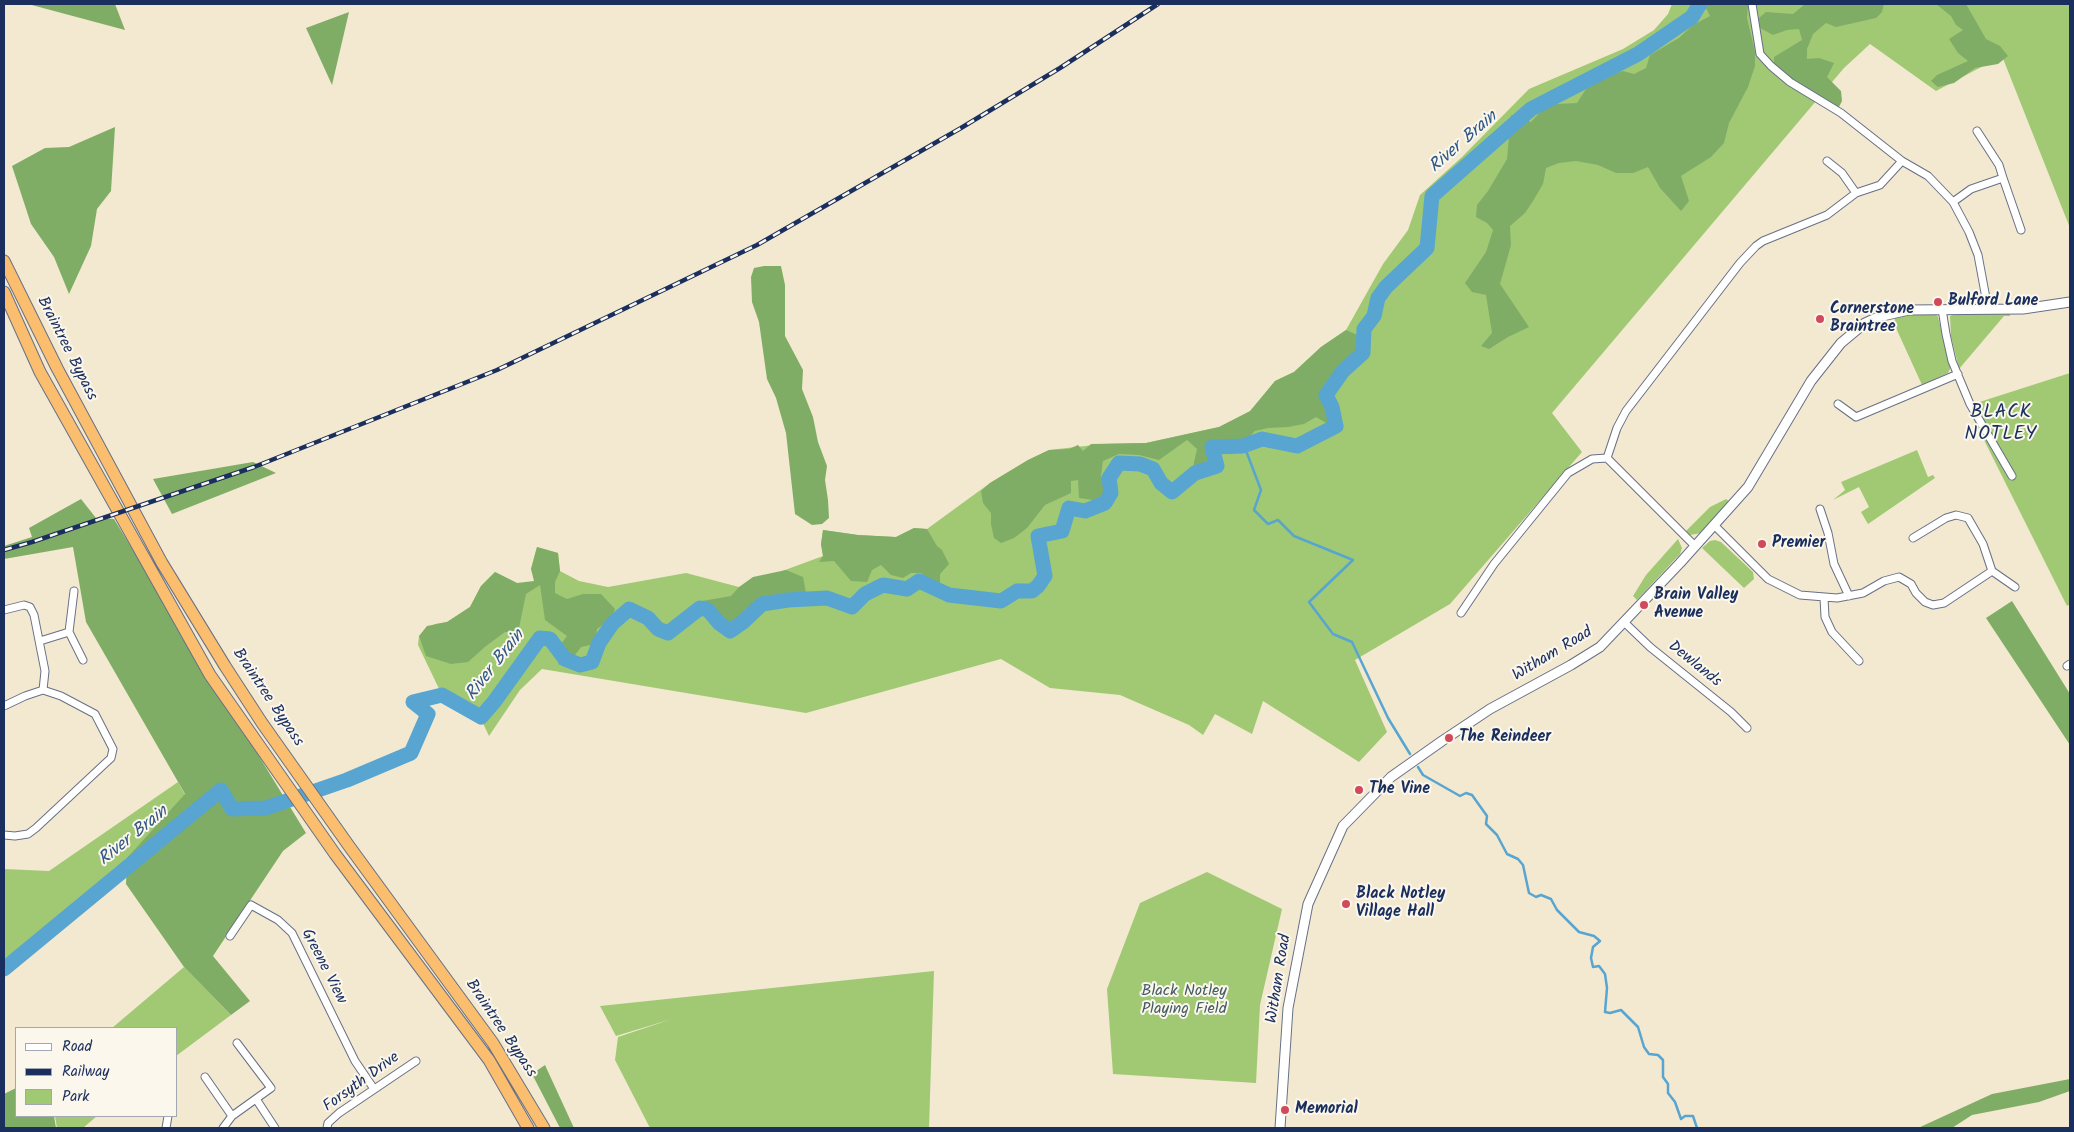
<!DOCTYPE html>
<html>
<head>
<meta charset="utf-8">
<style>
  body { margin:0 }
  #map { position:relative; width:2074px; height:1132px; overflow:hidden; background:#f3e9d1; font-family:Kalam,sans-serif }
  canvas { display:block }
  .frame { position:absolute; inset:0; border:5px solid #1b2f5e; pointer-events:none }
  .legend { position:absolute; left:15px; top:1027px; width:162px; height:90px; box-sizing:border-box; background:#fbf7ec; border:1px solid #a1a7b3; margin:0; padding:6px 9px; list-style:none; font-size:15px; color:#1b2f5e }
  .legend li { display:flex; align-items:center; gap:10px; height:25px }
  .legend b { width:25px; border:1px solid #a1a7b3 }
</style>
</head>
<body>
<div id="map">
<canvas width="2074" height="1132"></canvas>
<div class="frame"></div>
<ul class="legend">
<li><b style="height:6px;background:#fff"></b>Road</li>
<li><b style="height:6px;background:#1b2f5e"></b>Railway</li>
<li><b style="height:14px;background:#a1c974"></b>Park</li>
</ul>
</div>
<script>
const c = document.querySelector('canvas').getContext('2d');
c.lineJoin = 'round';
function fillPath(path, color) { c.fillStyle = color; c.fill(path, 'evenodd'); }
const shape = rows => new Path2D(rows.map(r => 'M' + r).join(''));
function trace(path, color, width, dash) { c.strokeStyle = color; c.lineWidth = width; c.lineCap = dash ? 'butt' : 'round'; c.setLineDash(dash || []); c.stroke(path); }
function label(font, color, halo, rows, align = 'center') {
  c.font = font + ' Kalam,sans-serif'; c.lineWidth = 4; c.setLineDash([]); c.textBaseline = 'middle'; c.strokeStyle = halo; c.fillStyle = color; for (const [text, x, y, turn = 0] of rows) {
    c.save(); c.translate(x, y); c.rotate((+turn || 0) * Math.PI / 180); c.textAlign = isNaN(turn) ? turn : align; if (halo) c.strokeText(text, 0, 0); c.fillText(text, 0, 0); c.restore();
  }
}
const green = shape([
  [1672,4,2070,4,2070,228,2002,56,1936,91,1870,44,1844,68,1552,413,1582,452,1450,604,1355,660,1387,732,1359,762,1263,701,1252,734,1215,714,1203,735,1189,725,1120,695,1050,688,1001,659,806,713,542,669,520,690,489,736,480,717,442,695,418,645,419,636,435,624,447,622,470,607,481,586,495,572,517,583,540,584,531,569,537,547,558,553,560,571,579,581,608,587,686,573,739,587,823,556,821,544,823,530,858,535,896,537,914,528,927,529,990,483,1028,460,1049,450,1103,444,1146,443,1219,427,1250,412,1275,381,1294,372,1321,347,1346,330,1383,264,1408,230,1420,195,1462,157,1529,89,1623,49,1654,30,1668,14],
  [2010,311,2010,316,2004,316,1959,369,1951,336,1950,316,1959,313],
  [1935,313,1938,317,1951,367,1948,373,1922,385,1896,328,1894,315],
  [2070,373,2070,604,2067,606,1967,406],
  [1917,450,1928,477,1933,475,1935,478,1868,524,1861,512,1869,507,1859,487,1833,500,1845,490,1841,482],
  [1726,499,1730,502,1702,533,1690,535,1686,531,1710,507],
  [1678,539,1682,548,1680,554,1637,600,1633,596,1646,575],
  [1715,540,1721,542,1753,572,1754,579,1744,588,1702,548,1710,541],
  [178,782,189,802,153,832,110,877,49,928,4,959,4,869,49,871],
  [1207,872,1282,909,1260,1005,1256,1083,1113,1074,1107,989,1140,903],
  [184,967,231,1015,176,1056,176,1028,112,1028],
  [934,971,929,1128,650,1128,615,1060,618,1037,672,1019,616,1036,600,1006],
  [55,1116,97,1116,83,1128,57,1128]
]);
const forest = shape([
  [28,4,115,4,125,30],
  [1704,4,1748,4,1747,18,1755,52,1755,66,1748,87,1729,123,1724,143,1711,157,1681,176,1689,201,1681,211,1660,188,1648,167,1633,173,1616,173,1598,165,1576,161,1559,163,1546,168,1543,184,1533,201,1525,213,1510,226,1511,245,1500,284,1529,327,1508,337,1489,349,1481,346,1492,333,1486,295,1472,292,1465,283,1486,252,1493,230,1487,223,1476,217,1477,205,1488,191,1507,159,1511,115,1531,122,1543,109,1557,104,1577,103,1586,89,1605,76,1623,71,1634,74,1646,68,1650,55,1679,38,1693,25,1710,16],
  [1805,4,1884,4,1882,12,1876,18,1836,27,1826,23,1813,34,1807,49,1807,59,1819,58,1834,63,1827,77,1841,91,1842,101,1838,109,1802,88,1774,64,1774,57,1802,40,1799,29,1787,30,1773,35,1760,28,1759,18,1766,12,1793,14],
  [1936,4,1966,4,1986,39,2000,46,2008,56,1998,64,1975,68,1954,83,1938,87,1931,81,1937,75,1968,61,1958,53,1949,39,1963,30,1956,25,1951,16],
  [349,12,332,85,306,28],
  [115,127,111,191,97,209,91,246,69,294,54,257,31,224,12,166,45,148,69,147],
  [764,266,781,266,785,285,785,336,803,370,802,389,813,417,818,442,827,466,825,480,828,500,829,518,822,524,812,525,795,514,786,433,776,398,767,379,759,322,752,302,751,277,754,268],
  [1346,330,1360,336,1361,348,1325,387,1337,411,1338,418,1326,423,1316,417,1304,424,1288,427,1268,428,1255,431,1245,441,1216,441,1215,471,1205,474,1193,467,1197,449,1187,440,1159,460,1139,455,1119,454,1103,461,1101,476,1107,486,1100,501,1079,498,1078,480,1071,481,1071,493,1045,505,1027,528,1014,538,1001,543,994,538,991,524,991,513,983,503,981,491,990,483,1028,460,1049,450,1069,449,1078,445,1083,451,1091,444,1146,443,1219,427,1250,411,1275,381,1294,372,1321,347],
  [253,462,276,473,172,514,153,479],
  [81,499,96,518,114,519,306,833,283,851,213,956,250,1001,231,1015,184,967,126,884,127,858,185,794,86,622,73,547,4,559,4,546,32,537,29,528],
  [914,528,927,529,937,546,942,550,949,564,940,574,940,589,929,591,927,579,921,573,911,573,903,578,891,575,881,565,872,570,867,582,851,581,834,561,819,562,823,556,821,544,823,530,858,535,896,537],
  [537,547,558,553,560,571,555,582,555,593,567,599,583,594,601,594,615,609,612,618,597,629,595,644,581,647,569,663,559,665,555,652,567,636,545,620,540,585,526,594,518,633,505,632,486,646,468,662,451,664,426,656,419,636,427,626,447,622,470,607,481,586,495,572,517,583,534,581,531,569],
  [786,570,803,577,806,593,796,602,790,595,784,593,758,599,735,624,727,627,702,601,731,596,739,587,753,577],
  [2012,601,2070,694,2070,745,1986,618],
  [545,1065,574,1128,560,1128,532,1074],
  [2070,1079,2070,1091,2039,1102,1972,1115,1952,1128,1918,1128,1992,1094],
  [16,1088,16,1116,54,1116,56,1128,4,1128,4,1094]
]);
const stream = shape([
  [1245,448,1261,490,1254,510,1268,524,1278,520,1294,536,1353,560,1309,602,1333,634,1352,642,1388,718,1410,754],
  [1418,767,1423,775,1460,796,1466,793,1472,795,1487,816,1486,824,1497,835,1507,854,1518,859,1523,865,1529,893,1536,897,1541,895,1551,899,1557,910,1579,932,1594,936,1600,941,1593,947,1591,958,1593,967,1599,966,1605,974,1607,988,1605,1012,1610,1013,1621,1010,1638,1027,1644,1047,1649,1054,1658,1055,1663,1060,1663,1077,1668,1084,1668,1093,1675,1102,1681,1119,1685,1116,1693,1116,1697,1128]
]);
const river = shape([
  [4,969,221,790,232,809,266,808,347,780,411,753,428,714,413,702,442,695,481,717,494,702,540,638,550,639,565,659,580,665,592,662,599,643,612,624,629,609,648,618,658,629,668,633,700,608,708,610,719,623,730,631,743,622,762,604,788,600,827,598,852,607,865,594,883,585,907,589,919,581,949,595,1001,601,1017,591,1032,591,1038,586,1045,576,1038,536,1062,531,1069,508,1085,511,1105,503,1111,493,1109,478,1119,463,1140,464,1153,469,1161,483,1172,492,1195,473,1217,466,1212,447,1243,446,1262,439,1297,446,1336,426,1332,407,1326,395,1343,371,1363,353,1364,329,1374,316,1378,298,1386,287,1427,248,1432,196,1531,109,1638,54,1692,17,1700,4]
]);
const minor = shape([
  [1752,4,1760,54,1771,66,1790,82,1841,113,1902,161,1928,176,1953,202,1969,232,1978,255,1988,309],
  [1827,161,1842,173,1856,193],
  [2003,178,2021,230],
  [1953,202,1971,189,2003,178,1999,165,1977,131],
  [1942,309,1946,334,1952,361,1970,404,2012,476],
  [1838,404,1856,417,1958,374],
  [1607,458,1617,428,1626,411,1740,263,1756,246,1763,241,1827,215,1856,193,1880,185,1902,161],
  [1820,509,1828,533,1834,564,1849,596],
  [1714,525,1768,579,1800,595,1837,598,1863,593,1884,581,1899,577,1911,584,1916,593,1925,602,1933,605,1944,603,1992,571,2015,587],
  [1913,538,1946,518,1956,515,1968,518,1983,544,1992,571],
  [1824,598,1825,617,1832,632,1859,661],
  [4,610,24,605,30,607,34,615,45,671,43,690],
  [1461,613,1494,564,1568,473,1592,459,1607,458,1695,546],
  [1624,622,1650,647,1731,712,1747,728],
  [69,632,83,660],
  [40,641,69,632,74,591],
  [2067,666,2070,664],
  [4,706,25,696,43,690],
  [4,835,15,836,28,834,36,828,111,758,113,749,95,714,61,696,43,690],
  [230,936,251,905,278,920,292,933,355,1061,374,1089],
  [205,1077,232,1116],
  [256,1099,275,1128],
  [166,1128,168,1116],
  [223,1128,232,1116,271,1088,237,1043],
  [327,1128,328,1123,339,1113,416,1061]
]);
const tertiary = shape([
  [1280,1128,1288,1008,1308,904,1343,826,1391,777,1442,741,1490,709,1571,665,1600,647,1680,563,1748,487,1811,381,1841,343,1865,323,1878,317,1909,310,2023,309,2070,302]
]);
const trunk = shape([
  [4,261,57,368,162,563,225,666,262,723,349,846,493,1043,544,1128],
  [4,292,40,372,210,675,335,854,489,1060,528,1128]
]);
const rail = shape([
  [4,550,32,542,254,467,497,370,757,245,961,128,1060,68,1158,4]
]);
const markers = [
  [1938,302,5,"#d1495b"],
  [1820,319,5,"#d1495b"],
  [1762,544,5,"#d1495b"],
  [1644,605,5,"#d1495b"],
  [1449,738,5,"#d1495b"],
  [1359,790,5,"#d1495b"],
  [1346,904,5,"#d1495b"],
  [1285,1110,5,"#d1495b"]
];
const poiNames = [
  ["Bulford Lane",1948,302],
  ["Cornerstone",1830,310],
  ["Braintree",1830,328],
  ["Premier",1772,544],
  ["Brain Valley",1654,596],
  ["Avenue",1654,614],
  ["The Reindeer",1459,738],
  ["The Vine",1369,790],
  ["Black Notley",1356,895],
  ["Village Hall",1356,913],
  ["Memorial",1295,1110]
];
const streetNames = [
  ["Braintree Bypass",66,349,63],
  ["Witham Road",1553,655,-31],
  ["Dewlands",1694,665,39],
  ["Braintree Bypass",267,698,56],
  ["Greene View",323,967,63],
  ["Witham Road",1280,979,-81],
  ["Braintree Bypass",500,1029,56],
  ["Forsyth Drive",362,1083,-36]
];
const parkNames = [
  ["Black Notley",1184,992],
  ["Playing Field",1184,1010]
];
const waterNames = [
  ["River Brain",1464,143,-41],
  ["River Brain",496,666,-52],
  ["River Brain",134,837,-39]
];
const quarterNames = [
  ["BLACK",2001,414],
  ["NOTLEY",2001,436]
];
fillPath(green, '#a1c974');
fillPath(forest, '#80ad66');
trace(stream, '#57a5d0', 2.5);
trace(river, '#57a5d0', 15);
trace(minor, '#677086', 9);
trace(tertiary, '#677086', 11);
trace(trunk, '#677086', 13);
trace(minor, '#fff', 7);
trace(tertiary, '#fff', 9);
trace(trunk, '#fabe6e', 11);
trace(rail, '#1b2f5e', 4.5);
trace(rail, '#fbf7ec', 2.5, [8]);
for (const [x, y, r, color] of markers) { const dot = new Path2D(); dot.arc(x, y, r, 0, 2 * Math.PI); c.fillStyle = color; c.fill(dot); trace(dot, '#fbf7ec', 2); }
label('bold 16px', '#1b2f5e', '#fbf7ec', poiNames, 'left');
label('16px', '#1b2f5e', '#fbf7ec', streetNames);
label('16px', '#435d65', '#fbf7ec', parkNames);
label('italic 18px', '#305886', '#fbf7ec', waterNames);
c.letterSpacing = '1px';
label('19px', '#1b2f5e', '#fbf7ec', quarterNames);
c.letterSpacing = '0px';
</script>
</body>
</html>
